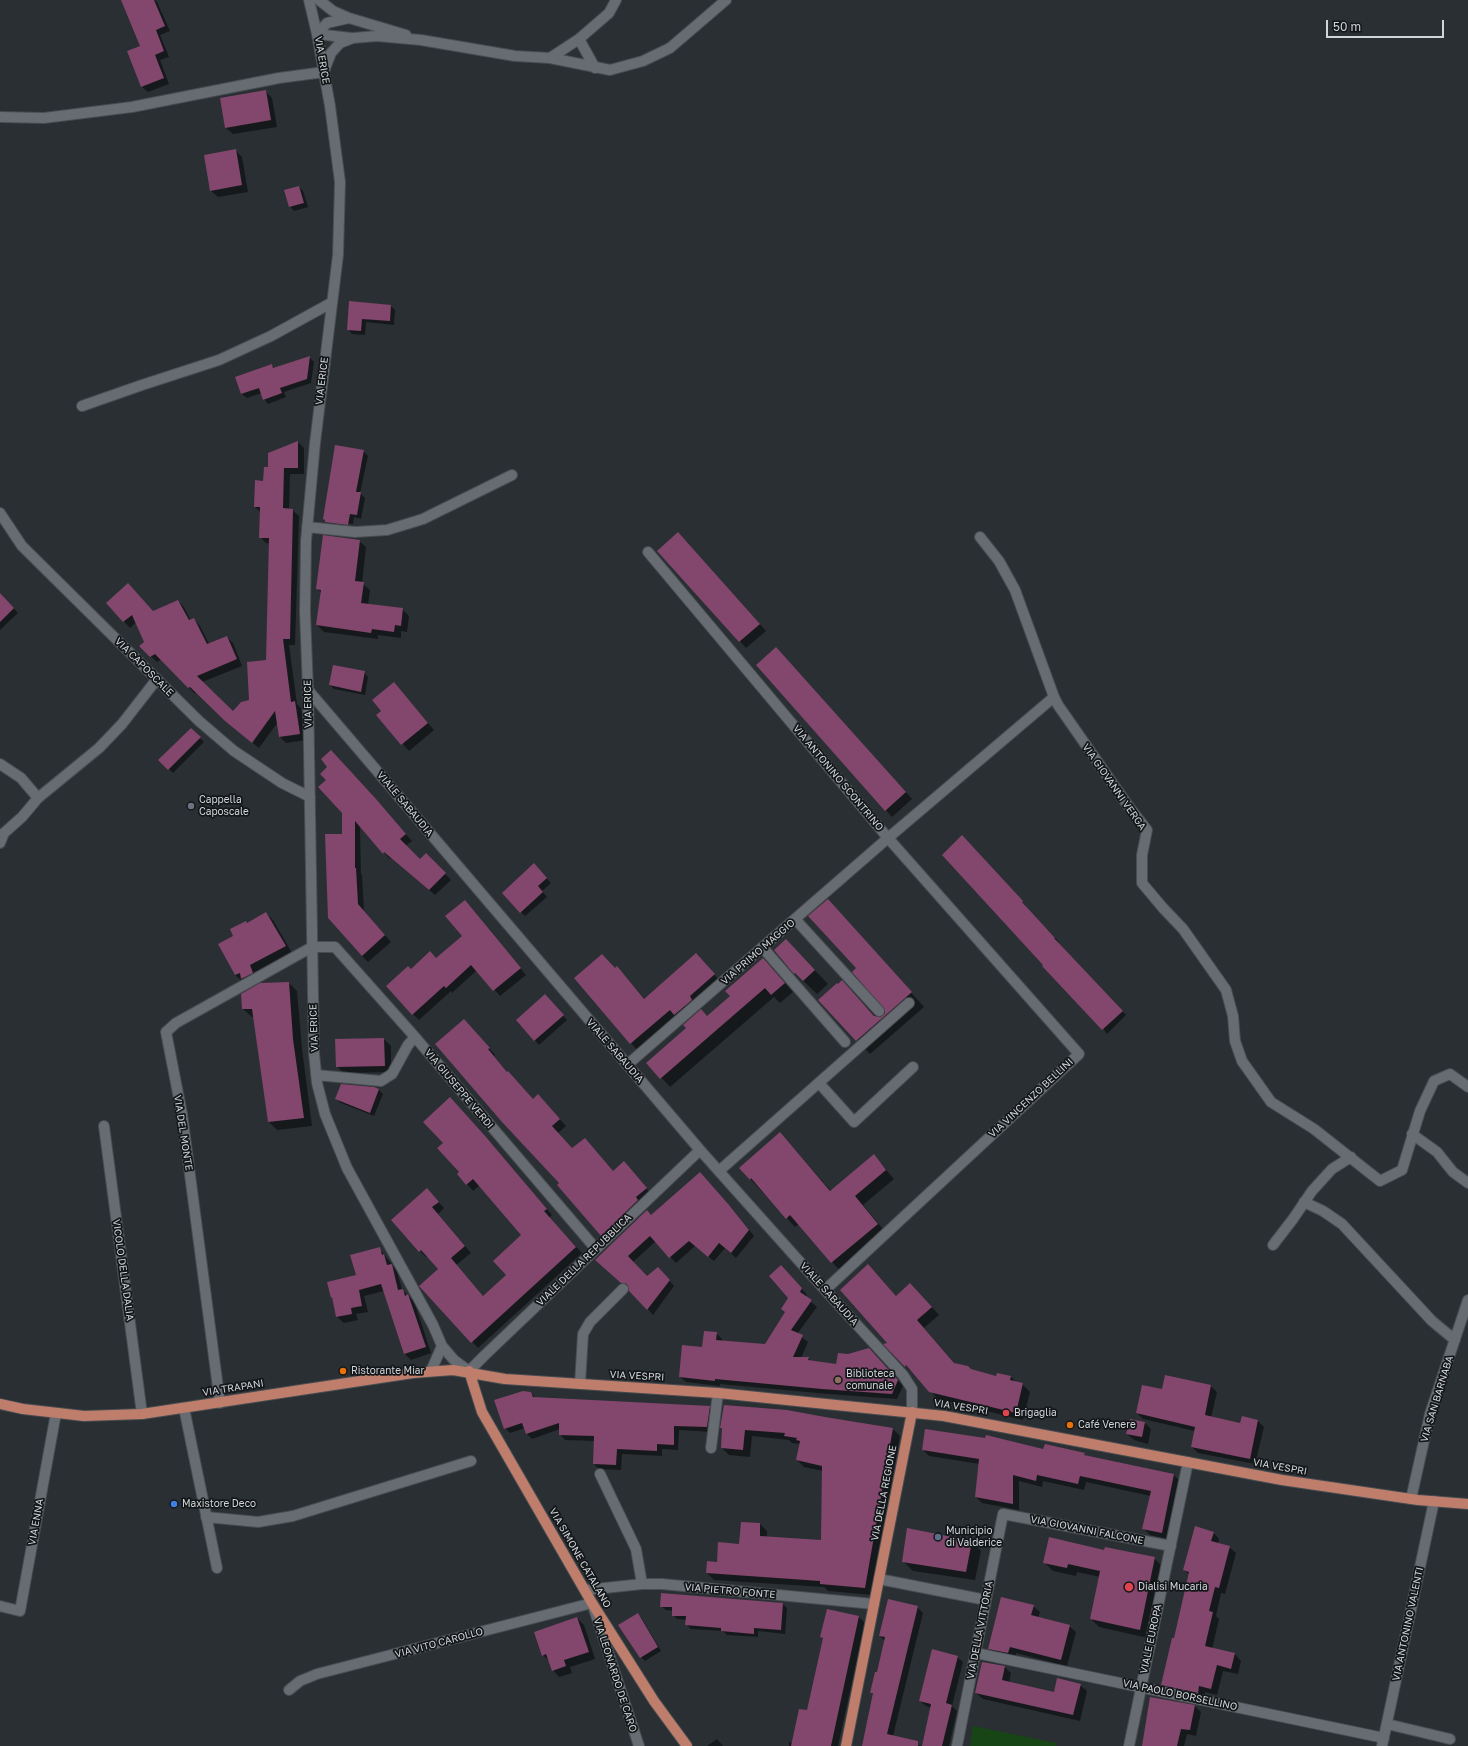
<!DOCTYPE html>
<html>
<head>
<meta charset="utf-8">
<style>
  body { margin:0 }
  #map { position:relative; width:1468px; height:1746px; overflow:hidden; background:#2a2f34; font-family:"Golos Text",sans-serif }
  canvas { display:block }
  .scale { position:absolute; left:1326px; top:20px; width:118px; height:18px; box-sizing:border-box; border:2px solid #d1d4d8; border-top:0; padding-left:5px; font-size:12px; line-height:14px; white-space:nowrap; color:#d1d4d8; -webkit-text-stroke:3px #141719; paint-order:stroke }
</style>
</head>
<body>
<div id="map">
<canvas width="1468" height="1746"></canvas>
<div class="scale">50 m</div>
</div>
<script>
const c = document.querySelector('canvas').getContext('2d');
c.lineJoin = 'round';
function fillPath(path, color) { c.fillStyle = color; c.fill(path, 'evenodd'); }
const shape = rows => new Path2D(rows.map(r => 'M' + r).join(''));
function trace(path, color, width, dash) { c.strokeStyle = color; c.lineWidth = width; c.lineCap = dash ? 'butt' : 'round'; c.setLineDash(dash || []); c.stroke(path); }
function label(font, color, halo, rows, align = 'center') {
  c.font = font + ' "Golos Text",sans-serif'; c.lineWidth = 3.5; c.setLineDash([]); c.textBaseline = 'middle'; c.strokeStyle = halo; c.fillStyle = color; for (const [text, x, y, turn = 0] of rows) {
    c.save(); c.translate(x, y); c.rotate((+turn || 0) * Math.PI / 180); c.textAlign = isNaN(turn) ? turn : align; if (halo) c.strokeText(text, 0, 0); c.fillText(text, 0, 0); c.restore();
  }
}
const green = shape([
  [973,1726,1056,1743,1056,1746,970,1746]
]);
const shadow = shape([
  [122,0,155,0,157,2,170,31,160,35,169,57,160,60,169,84,148,92,142,87,142,47],
  [266,92,272,98,277,127,233,134,226,128],
  [235,150,242,157,248,192,218,197,211,191],
  [299,187,303,191,308,207,294,211,290,206],
  [350,302,391,306,395,310,394,325,366,322,365,335,352,334,348,329],
  [310,358,314,362,311,383,284,392,286,397,268,404,264,399,262,393,247,398,242,394,237,378,272,365,275,369],
  [298,442,304,448,304,474,290,474,289,510,292,510,299,516,295,645,289,645,297,704,301,708,306,740,286,743,280,737,278,722,259,748,233,727,197,692,195,694,162,659,157,662,140,646,145,642,136,622,130,628,107,603,153,612,178,601,184,607,191,621,194,619,200,626,209,644,227,637,233,643,242,666,202,682,233,712,250,701,267,661,270,544,266,543,260,537,261,513,255,507,269,468,269,454],
  [363,451,368,456,360,493,365,498,361,519,354,517,353,524,326,521],
  [326,522,328,524,352,526,352,529,330,526],
  [685,540,766,631,746,648,658,551],
  [359,541,366,547,362,583,370,590,368,605,402,609,409,616,407,632,401,631,401,638,378,635,378,639,324,632,317,625,321,593,318,589],
  [0,594,18,613,0,630],
  [776,648,912,799,892,817,886,810],
  [364,672,368,677,365,695,334,689,330,685],
  [394,683,434,730,409,751,377,715,382,711],
  [191,729,204,742,173,773,160,760],
  [337,757,412,841,405,846,420,860,426,854,451,880,435,895,391,858,390,859,360,826,361,874,362,875,364,911,391,942,368,962,362,956,343,835,343,813,327,780],
  [966,841,1026,906,1025,907,1059,942,1058,943,1126,1015,1107,1034],
  [538,869,551,883,542,891,547,897,525,916,521,912],
  [470,908,526,975,500,996,477,970,452,993,451,991,419,1020,413,1014,411,970,430,952,437,959,463,936],
  [266,913,273,920,292,953,256,972,259,979,242,981,235,975,234,936,248,924],
  [841,914,924,1007,870,1054,819,1000,842,982,876,1017,880,1018,884,1017,886,1009,857,968],
  [786,940,828,984,817,994,795,973,775,950],
  [702,960,720,981,637,1050,576,978,615,969,623,974,645,1000],
  [772,968,793,992,780,1003,774,997,670,1087,648,1063],
  [289,983,297,991,302,1048,312,1126,277,1130,269,1122,255,1017,252,1017,243,1009],
  [549,1000,567,1020,539,1045,517,1020],
  [470,1026,495,1055,494,1056,508,1073,533,1100,544,1102,566,1126,558,1133,572,1149,613,1172,630,1169,652,1195,608,1241,560,1183],
  [384,1039,391,1046,391,1072,343,1073,337,1066],
  [379,1090,383,1094,374,1116,341,1103,336,1099],
  [456,1105,492,1144,552,1215,549,1218,582,1253,478,1348,420,1285,439,1269,428,1256,426,1257,420,1251,433,1196,444,1208,438,1214,471,1253,456,1265,484,1297,507,1275,523,1235,480,1185,473,1191,458,1174,461,1172,444,1143],
  [789,1143,831,1191,874,1156,894,1179,863,1205,887,1234,841,1272,799,1224,795,1227,740,1168],
  [705,1179,734,1211,754,1236,736,1258,725,1248,714,1261,695,1246,676,1263,656,1241,633,1262,647,1277,663,1273,674,1286,653,1315,630,1288,602,1265,652,1216],
  [379,1248,397,1271,402,1290,414,1301,431,1353,411,1360,405,1354,384,1291,364,1296,368,1312,356,1314,358,1320,344,1323,337,1317,334,1299,332,1297,357,1275],
  [787,1272,807,1295,805,1297,817,1307,797,1334,808,1342,801,1358,808,1358,812,1362,837,1365,875,1355,903,1386,897,1399,828,1394,720,1384,720,1386,686,1382,680,1377,716,1333,722,1339,722,1341,765,1345,786,1313,789,1298],
  [876,1273,897,1297,918,1292,939,1315,924,1328,955,1364,971,1370,997,1377,998,1374,1011,1377,1017,1383,1022,1384,1030,1392,1023,1420,938,1399,885,1344,889,1343],
  [1166,1376,1211,1386,1217,1392,1211,1418,1241,1424,1258,1421,1264,1427,1255,1464,1198,1453,1192,1447,1195,1431,1143,1419,1137,1413,1163,1390],
  [531,1393,536,1398,709,1407,714,1412,712,1432,679,1430,678,1450,662,1449,662,1456,622,1454,621,1470,599,1469,594,1464,595,1441,565,1440,560,1434,560,1429,532,1439,527,1434,525,1428,510,1433,505,1428],
  [1145,1423,1151,1429,1148,1444,1134,1440,1127,1434],
  [721,1427,893,1429,900,1436,872,1595,828,1591,824,1587,714,1580,707,1573,740,1545,742,1523,760,1524,767,1531,767,1538,822,1541,823,1471,804,1467,797,1460,800,1444,792,1443,789,1440,752,1436,750,1457,729,1455,722,1448,723,1429],
  [923,1450,1044,1450,1084,1454,1087,1457,1174,1475,1180,1481,1168,1539,1150,1535,1144,1529,1151,1496,1086,1482,1084,1490,1043,1481,1042,1487,1019,1481,1019,1510,982,1503,976,1497,980,1464,929,1456],
  [1213,1532,1219,1539,1218,1544,1229,1547,1236,1553,1225,1594,1221,1593,1216,1616,1219,1619,1212,1649,1235,1654,1241,1661,1238,1674,1223,1671,1217,1695,1205,1692,1204,1698,1168,1691,1162,1685,1175,1639,1190,1575,1184,1570],
  [972,1541,981,1551,975,1580,913,1571,904,1562],
  [1105,1551,1154,1558,1162,1566,1148,1638,1099,1627,1091,1619,1100,1577,1077,1572,1076,1576,1053,1571,1045,1563],
  [783,1604,787,1608,785,1634,758,1631,758,1637,727,1635,723,1631,691,1629,686,1624,687,1620,677,1619,673,1615,673,1611,666,1610,661,1606],
  [1033,1606,1040,1612,1038,1618,1069,1626,1076,1632,1067,1666,1016,1653,1015,1659,996,1655,989,1649],
  [917,1607,923,1613,893,1736,900,1741,923,1746,931,1708,926,1706,920,1701,957,1657,963,1662,952,1706,957,1711,949,1746,863,1746,874,1695,872,1692,878,1674,885,1641,880,1636],
  [827,1610,859,1617,865,1623,838,1746,789,1746,789,1742,793,1743,807,1712,824,1639,822,1637],
  [638,1614,642,1619,661,1651,645,1661,641,1657],
  [577,1618,584,1625,595,1659,570,1667,572,1673,559,1677,553,1670,550,1662,543,1655],
  [1005,1667,1011,1673,1009,1683,1054,1693,1080,1685,1087,1691,1080,1721,983,1699,976,1693],
  [1195,1706,1201,1712,1196,1736,1187,1734,1184,1746,1143,1746],
  [717,1739,723,1746,707,1746]
]);
const building = shape([
  [121,0,154,0,165,26,156,30,164,51,155,55,164,78,141,87,127,51,140,46],
  [266,90,271,120,225,128,220,98],
  [236,149,242,185,210,191,204,155],
  [299,186,304,203,289,207,284,190],
  [349,301,391,305,390,321,362,319,361,331,347,330],
  [310,356,307,379,280,388,282,393,263,400,259,388,241,394,235,377,272,364,273,368],
  [298,441,298,468,284,468,283,508,293,509,290,639,283,639,291,702,295,701,300,734,279,737,275,711,252,743,225,721,190,687,188,688,155,654,150,657,139,646,144,642,132,615,123,622,106,603,128,583,153,611,178,600,189,620,194,618,207,644,227,636,237,659,197,676,233,711,241,702,249,700,247,662,266,660,269,538,259,538,260,507,254,507,255,480,263,481,264,467,268,467,268,453],
  [335,445,364,450,356,492,361,492,357,515,350,514,348,525,325,522,325,520,323,519],
  [678,532,760,624,739,642,657,551],
  [323,535,360,540,355,581,364,582,361,603,403,608,401,626,395,625,394,632,372,629,371,633,316,625,321,590,316,589],
  [0,593,14,608,0,622],
  [776,647,906,792,885,811,756,665],
  [333,665,365,671,361,692,329,685],
  [394,682,428,723,401,745,376,715,381,711,372,700],
  [191,728,201,737,168,770,158,760],
  [331,750,376,799,406,834,400,839,420,859,426,853,446,873,429,890,384,852,383,854,355,821,355,868,356,868,358,904,385,935,362,956,328,918,325,834,342,834,342,813,318,787,326,780,320,774,327,767,321,759],
  [962,835,1023,901,1022,902,1055,938,1054,938,1123,1011,1102,1030,1042,966,1043,965,1009,928,942,855],
  [534,863,547,878,538,886,543,892,520,913,502,893],
  [828,899,912,992,856,1041,818,1000,837,983,838,984,842,980,874,1016,881,1017,885,1013,885,1010,852,972,856,968,808,916],
  [465,900,521,968,493,991,471,965,446,988,444,986,412,1015,386,986,408,966,411,969,430,951,436,958,462,936,445,916],
  [266,912,286,946,250,965,253,973,241,979,240,973,235,975,218,944,233,936,230,929,246,921,247,923],
  [786,939,815,970,803,981,795,973,794,974,774,950],
  [696,953,715,974,690,996,692,1000,674,1015,670,1010,630,1044,574,978,602,954,615,968,617,966,644,999],
  [763,958,785,983,771,995,765,988,660,1079,646,1063,686,1028,683,1025,701,1009,707,1016,730,996,725,991],
  [289,982,293,1039,304,1118,268,1122,252,1009,242,1009,241,994,260,983],
  [545,994,564,1015,534,1041,516,1020],
  [464,1019,490,1048,488,1049,507,1072,508,1071,533,1099,538,1094,560,1119,552,1126,572,1148,585,1138,613,1171,624,1161,647,1188,636,1197,638,1200,601,1236,557,1185,559,1183,502,1122,435,1044],
  [384,1038,385,1066,336,1067,335,1039],
  [341,1084,374,1087,379,1089,370,1113,335,1099],
  [450,1097,486,1137,547,1209,544,1211,576,1247,471,1343,419,1286,438,1269,421,1250,419,1252,391,1220,427,1188,439,1202,432,1207,465,1246,451,1258,483,1296,506,1275,493,1261,521,1235,473,1179,466,1185,457,1174,459,1172,437,1148,443,1143,423,1122],
  [780,1132,830,1191,874,1154,886,1170,855,1196,878,1224,831,1263,790,1215,786,1219,751,1178,750,1180,739,1168],
  [700,1172,729,1205,749,1230,731,1253,719,1243,708,1257,689,1241,669,1258,650,1236,628,1256,647,1276,658,1267,670,1280,647,1310,629,1291,627,1284,621,1283,595,1260,647,1210,651,1215],
  [380,1247,382,1255,384,1254,387,1265,392,1264,398,1290,403,1289,405,1296,408,1294,426,1347,404,1354,381,1284,359,1290,362,1306,351,1308,352,1314,336,1317,332,1297,331,1298,327,1282,356,1275,350,1255],
  [868,1264,896,1296,910,1283,932,1307,917,1320,954,1363,968,1366,971,1369,996,1376,997,1373,1011,1376,1010,1380,1023,1383,1016,1413,929,1392,906,1365,905,1367,883,1344,887,1343,840,1290],
  [781,1265,802,1288,800,1292,812,1300,791,1330,803,1335,793,1357,809,1357,808,1360,836,1364,838,1353,848,1354,869,1348,898,1380,892,1394,822,1389,715,1379,715,1381,679,1377,682,1345,702,1347,704,1331,717,1332,716,1340,765,1344,785,1312,781,1309,788,1298,769,1276],
  [1165,1375,1211,1385,1205,1415,1240,1423,1242,1416,1258,1420,1250,1459,1191,1447,1195,1427,1136,1413,1142,1385,1162,1389],
  [523,1391,531,1392,533,1397,710,1406,707,1427,674,1426,674,1445,657,1444,657,1451,617,1449,616,1465,593,1464,594,1436,559,1435,559,1423,526,1434,522,1423,504,1429,494,1400],
  [724,1405,787,1410,825,1417,893,1428,865,1588,820,1584,820,1581,706,1573,707,1561,717,1562,718,1542,739,1544,741,1522,760,1523,760,1536,821,1540,822,1466,796,1460,800,1441,796,1440,797,1438,784,1436,785,1433,745,1430,743,1450,721,1448,722,1428,720,1428],
  [1130,1419,1145,1422,1142,1437,1126,1434],
  [925,1429,985,1438,986,1435,1043,1449,1045,1444,1085,1453,1084,1455,1174,1474,1162,1533,1142,1529,1151,1491,1080,1476,1078,1484,1037,1475,1036,1481,1013,1475,1013,1504,975,1497,979,1459,922,1450],
  [1195,1526,1214,1532,1211,1541,1230,1546,1219,1588,1215,1587,1209,1611,1213,1612,1205,1646,1235,1653,1231,1669,1217,1665,1211,1689,1199,1686,1198,1693,1161,1685,1172,1638,1174,1638,1189,1572,1183,1570],
  [907,1528,972,1541,966,1572,902,1562],
  [1049,1537,1104,1550,1105,1547,1155,1557,1140,1630,1090,1619,1100,1571,1068,1564,1067,1568,1043,1563],
  [661,1593,783,1603,781,1630,754,1628,754,1634,721,1631,721,1628,685,1625,686,1616,672,1616,672,1607,660,1607],
  [1001,1597,1034,1605,1031,1615,1070,1625,1061,1660,1010,1647,1008,1653,988,1649],
  [888,1599,918,1606,887,1734,918,1741,918,1746,862,1746,873,1693,870,1693,875,1672,877,1672,885,1637,879,1636],
  [827,1609,859,1616,831,1746,791,1746,799,1709,807,1710,823,1638,820,1637],
  [638,1613,658,1647,640,1658,618,1625],
  [577,1617,589,1652,564,1660,566,1666,552,1671,546,1654,542,1656,534,1632],
  [932,1649,958,1656,946,1703,952,1705,942,1746,922,1746,931,1704,919,1701],
  [982,1662,1005,1666,1002,1680,1054,1692,1057,1678,1081,1684,1073,1715,975,1693],
  [1150,1697,1195,1705,1190,1730,1181,1729,1177,1746,1142,1746]
]);
const minor = shape([
  [309,0,317,34,330,106,340,182,338,255,315,443,306,541,305,612,308,690,314,1053,317,1083,325,1114,347,1168,433,1325,442,1346,454,1360,469,1371,485,1355,700,1150],
  [319,0,333,11,349,18,406,35],
  [317,34,327,23,349,18],
  [317,34,351,38],
  [579,39,595,68],
  [550,58,610,70,643,61,670,48,726,0],
  [324,71,331,53,340,43,353,38,377,36,421,40,515,56,550,58,579,39,609,13,616,0],
  [0,117,44,118,132,107,279,78,324,72],
  [82,406,142,385,219,360,271,336,331,303],
  [0,513,22,546,199,721,234,751,282,783,310,797],
  [307,527,355,532,387,530,423,519,512,475],
  [980,537,999,561,1015,590,1054,697,1058,705,1129,807,1147,830,1142,855,1142,883,1163,908,1183,929,1226,990,1233,1016,1235,1041,1242,1061,1271,1102,1314,1129,1380,1181,1402,1170,1420,1111,1434,1081,1450,1074,1468,1087],
  [648,552,888,838,1079,1054,825,1290],
  [308,690,700,1150,825,1290,903,1375,912,1389,912,1412],
  [0,764,21,778,38,798],
  [0,843,4,833,22,817,38,798,99,748,122,724,157,679],
  [795,919,879,1011],
  [312,947,335,947,415,1037,596,1249],
  [763,948,845,1042],
  [627,1065,888,838,1054,697],
  [316,1075,381,1081,392,1074,408,1045,415,1037],
  [819,1083,854,1122,913,1067],
  [104,1126,142,1414],
  [1412,1134,1437,1152,1453,1172,1468,1183],
  [719,1171,909,1003],
  [1304,1202,1323,1211,1342,1224,1432,1321,1455,1340],
  [1273,1245,1293,1219,1312,1191,1332,1169,1351,1157],
  [431,1371,442,1346],
  [580,1384,583,1334,590,1322,623,1289],
  [220,1403,182,1114,166,1032,176,1023,312,947],
  [184,1408,217,1568],
  [711,1448,718,1393],
  [600,1474,636,1549,642,1584],
  [1411,1499,1430,1414,1468,1300],
  [206,1517,258,1522,293,1516,471,1461],
  [879,1579,986,1600],
  [586,1590,642,1584,662,1584,874,1604],
  [0,1606,20,1611,56,1413],
  [976,1653,1384,1738],
  [289,1690,300,1681,317,1674,592,1603,639,1746],
  [1387,1724,1450,1739],
  [957,1746,1003,1514,1171,1546],
  [1129,1746,1188,1462],
  [1382,1746,1434,1501]
]);
const major = shape([
  [469,1371,482,1412,592,1603,654,1701,687,1746],
  [0,1404,23,1409,84,1416,142,1414,413,1373,453,1370,505,1379,718,1393,944,1416,1282,1480,1418,1500,1468,1504],
  [846,1746,912,1412]
]);
const markers = [
  [191,806,4,"#6b7280"],
  [343,1371,4,"#e8710a"],
  [838,1380,4,"#8d6e63"],
  [1006,1413,4,"#e0444e"],
  [1070,1425,4,"#e8710a"],
  [174,1504,4,"#3f7fe0"],
  [938,1537,4,"#5c6f8a"],
  [1129,1587,5,"#e0444e"]
];
const streetNames = [
  ["VIA ERICE",322,60,80],
  ["VIA ERICE",322,381,-83],
  ["VIA CAPOSCALE",144,667,45],
  ["VIA ERICE",308,704,-91],
  ["VIA ANTONINO SCONTRINO",838,778,50],
  ["VIA GIOVANNI VERGA",1114,787,55],
  ["VIALE SABAUDIA",405,804,50],
  ["VIA PRIMO MAGGIO",758,952,-41],
  ["VIA ERICE",314,1028,-92],
  ["VIALE SABAUDIA",615,1051,49],
  ["VIA GIUSEPPE VERDI",459,1089,50],
  ["VIA VINCENZO BELLINI",1031,1098,-43],
  ["VIA DEL MONTE",183,1133,81],
  ["VIALE DELLA REPUBBLICA",584,1260,-44],
  ["VICOLO DELLA DALIA",123,1270,82],
  ["VIALE SABAUDIA",829,1294,48],
  ["VIA VESPRI",637,1376,3],
  ["VIA TRAPANI",233,1388,-9],
  ["VIA SAN BARNABA",1437,1399,-73],
  ["VIA VESPRI",961,1407,9],
  ["VIA VESPRI",1280,1467,10],
  ["VIA DELLA REGIONE",884,1493,-79],
  ["VIA ENNA",36,1522,-80],
  ["VIA GIOVANNI FALCONE",1087,1530,11],
  ["VIA SIMONE CATALANO",580,1558,60],
  ["VIA PIETRO FONTE",730,1591,5],
  ["VIA ANTONINO VALENTI",1408,1624,-78],
  ["VIA DELLA VITTORIA",980,1630,-79],
  ["VIALE EUROPA",1151,1639,-78],
  ["VIA VITO CAROLLO",439,1643,-15],
  ["VIA LEONARDO DE CARO",615,1675,72],
  ["VIA PAOLO BORSELLINO",1180,1695,12]
];
const poiNames = [
  ["Cappella",199,800],
  ["Caposcale",199,812],
  ["Ristorante Miar",351,1371],
  ["Biblioteca",846,1374],
  ["comunale",846,1386],
  ["Brigaglia",1014,1413],
  ["Café Venere",1078,1425],
  ["Maxistore Deco",182,1504],
  ["Municipio",946,1531],
  ["di Valderice",946,1543],
  ["Dialisi Mucaria",1138,1587]
];
fillPath(green, '#184515');
fillPath(shadow, '#0007');
fillPath(building, '#83466c');
trace(minor, '#474c50', 12);
trace(major, '#474c50', 12);
trace(minor, '#676c72', 10);
trace(major, '#be7e6b', 10);
for (const [x, y, r, color] of markers) { const dot = new Path2D(); dot.arc(x, y, r, 0, 2 * Math.PI); c.fillStyle = color; c.fill(dot); trace(dot, '#141719', 1.5); }
label('10px', '#d1d4d8', '#141719', streetNames);
label('10px', '#d1d4d8', '#141719', poiNames, 'left');
</script>
</body>
</html>
